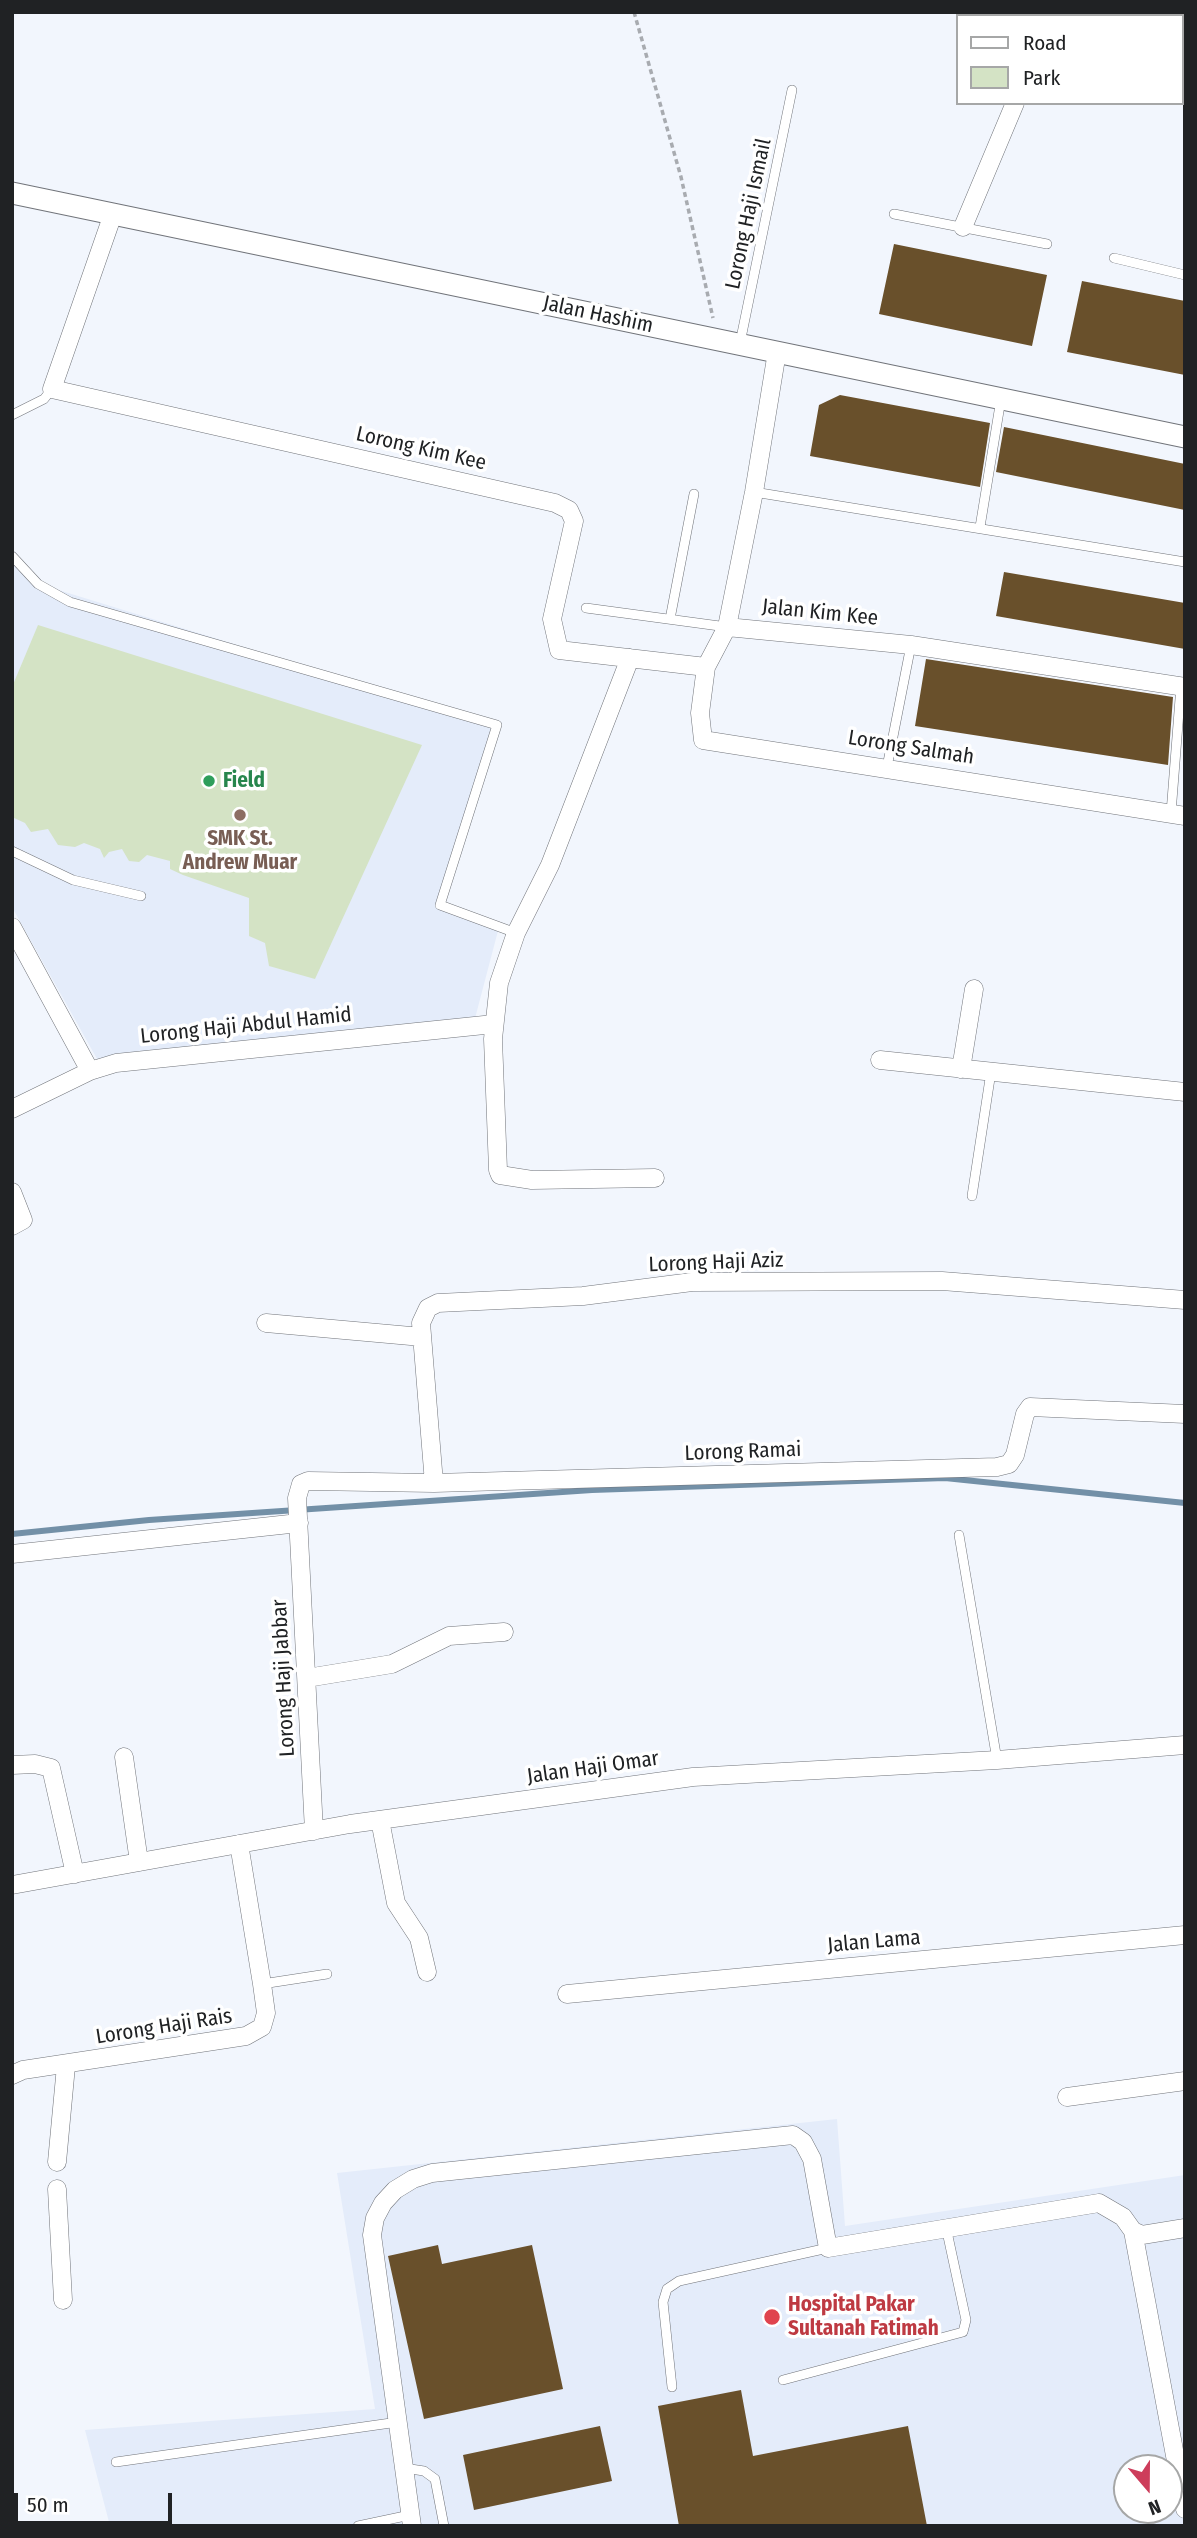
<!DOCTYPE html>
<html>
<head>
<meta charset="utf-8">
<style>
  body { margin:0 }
  #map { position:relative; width:1197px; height:2538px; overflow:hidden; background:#f2f6fd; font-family:"Fira Sans Condensed",sans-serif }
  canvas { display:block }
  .frame { position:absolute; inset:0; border:14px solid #202224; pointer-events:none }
  .legend { position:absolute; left:956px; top:14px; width:228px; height:91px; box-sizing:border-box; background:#fff; border:2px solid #a6a7a7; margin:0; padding:9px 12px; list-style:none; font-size:21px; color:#202224 }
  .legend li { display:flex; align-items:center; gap:14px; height:35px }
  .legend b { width:35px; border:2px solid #a6a7a7 }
  .north { position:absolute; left:1113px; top:2454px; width:70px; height:70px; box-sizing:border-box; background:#fff; border:2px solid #a6a7a7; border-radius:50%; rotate:160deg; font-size:19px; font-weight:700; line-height:28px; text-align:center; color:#202224 }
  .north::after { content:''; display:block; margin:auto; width:24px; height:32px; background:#cd3d5b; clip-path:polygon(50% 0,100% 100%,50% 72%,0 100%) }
  .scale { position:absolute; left:14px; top:2493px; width:158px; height:32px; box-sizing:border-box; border:4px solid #202224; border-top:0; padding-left:9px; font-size:21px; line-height:24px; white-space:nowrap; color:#202224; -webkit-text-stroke:5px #fff; paint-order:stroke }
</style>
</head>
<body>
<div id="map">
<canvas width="1197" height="2538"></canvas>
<div class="frame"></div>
<ul class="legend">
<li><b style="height:9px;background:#fff"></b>Road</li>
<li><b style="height:19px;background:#d4e3c5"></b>Park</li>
</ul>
<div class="north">N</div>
<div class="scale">50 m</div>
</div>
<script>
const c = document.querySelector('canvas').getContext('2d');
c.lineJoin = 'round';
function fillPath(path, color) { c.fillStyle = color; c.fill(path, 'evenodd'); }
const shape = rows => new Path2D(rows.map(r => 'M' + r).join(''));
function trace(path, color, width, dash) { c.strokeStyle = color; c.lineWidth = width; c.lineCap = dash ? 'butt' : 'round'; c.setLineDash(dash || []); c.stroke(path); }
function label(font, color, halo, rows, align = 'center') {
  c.font = font + ' "Fira Sans Condensed",sans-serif'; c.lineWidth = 7; c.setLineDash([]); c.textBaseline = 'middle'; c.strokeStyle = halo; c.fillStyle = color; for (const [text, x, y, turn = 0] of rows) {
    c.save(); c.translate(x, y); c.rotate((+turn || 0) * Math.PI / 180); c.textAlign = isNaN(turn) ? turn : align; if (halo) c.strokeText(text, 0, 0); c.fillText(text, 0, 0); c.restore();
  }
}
const built = shape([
  [12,561,39,584,497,725,440,904,499,927,473,1026,101,1066,12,907],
  [837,2119,845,2226,1185,2175,1185,2526,110,2526,85,2430,375,2409,337,2173],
  [1127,2468,1169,2468,1169,2510,1127,2510]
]);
const green = shape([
  [38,625,422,745,315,979,269,966,265,943,249,936,249,898,183,875,170,869,170,861,147,855,139,862,129,861,122,849,109,852,104,858,100,849,84,843,75,847,58,845,48,829,31,832,25,823,12,817,12,687]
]);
const stream = shape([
  [12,1534,149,1520,592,1490,945,1478,1185,1503]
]);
const building = shape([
  [894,244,1047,275,1032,346,879,314],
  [1082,281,1185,301,1185,375,1067,352],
  [840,395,990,423,980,487,810,456,819,405],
  [1004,427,1185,464,1185,510,996,472],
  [1004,572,1185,603,1185,649,996,616],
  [926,659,1173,697,1168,765,915,726],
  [438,2245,442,2264,532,2245,563,2389,424,2419,388,2256],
  [741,2390,753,2456,908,2426,927,2526,679,2526,658,2406],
  [600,2426,612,2481,474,2510,463,2455]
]);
const path = shape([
  [634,12,681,177,713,318]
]);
const service = shape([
  [894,214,1047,244],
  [1114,258,1185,275],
  [740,343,792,90],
  [12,415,44,399,52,389],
  [754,492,1185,562],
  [980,527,1001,399],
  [12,556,38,584,70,602,497,725,440,905,516,933],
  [586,608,727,627],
  [670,619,694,494],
  [887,767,911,645],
  [1171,813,1181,686],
  [12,851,73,880,141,896],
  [972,1196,991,1072],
  [959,1535,997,1760],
  [262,1984,327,1974],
  [783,2380,963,2332,966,2320,946,2227],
  [672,2387,663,2302,667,2289,679,2281,828,2248],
  [116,2462,398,2422],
  [404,2468,424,2471,435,2479,444,2526],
  [358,2526,410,2515]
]);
const minor = shape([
  [1119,12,1135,16],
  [1030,16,1030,12],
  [1181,25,1185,26],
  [113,214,52,389,555,503,569,510,574,521,552,619,559,650,706,667],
  [963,227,1015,103],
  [777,352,754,492,727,627,706,667,700,713,703,740,1185,816],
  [727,627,911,645,1185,687],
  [630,658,550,865,516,933,499,983,493,1039,498,1170,500,1175,532,1180,655,1178],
  [12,927,90,1071],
  [880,1060,1185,1092],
  [961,1069,974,989],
  [12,1109,90,1071,116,1063,494,1024],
  [12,1192,23,1220,12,1226],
  [266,1323,422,1337],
  [434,1483,421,1323,428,1308,438,1303,583,1296,692,1282,942,1281,1185,1300],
  [12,1554,299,1523],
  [307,1678,392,1664,449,1636,504,1632],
  [124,1757,139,1862],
  [12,1765,35,1764,51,1768,75,1874],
  [380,1820,396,1903,419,1938,427,1972],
  [314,1831,297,1498,301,1484,308,1481,434,1483,997,1467,1009,1464,1015,1455,1025,1414,1030,1407,1185,1414],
  [12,1885,350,1824,693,1777,997,1760,1185,1745],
  [567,1994,1185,1935],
  [12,2075,23,2070,246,2036,262,2027,266,2013,262,1984,239,1844],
  [1067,2097,1185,2081],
  [57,2162,66,2066],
  [57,2189,63,2300],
  [1133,2231,1185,2509],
  [412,2526,372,2235,375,2218,383,2203,395,2190,413,2179,432,2173,793,2135,803,2142,812,2159,828,2248,1099,2203,1123,2217,1133,2231,1142,2235,1185,2228]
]);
const tertiary = shape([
  [12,193,1185,437]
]);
const markers = [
  [209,781,7,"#2e9e5b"],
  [240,815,7,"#8d6e63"],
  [772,2317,9,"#e0444e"]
];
const streetNames = [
  ["Lorong Haji Ismail",749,214,-78],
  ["Jalan Hashim",598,315,12],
  ["Lorong Kim Kee",421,449,13],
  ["Jalan Kim Kee",820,613,6],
  ["Lorong Salmah",911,748,9],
  ["Lorong Haji Abdul Hamid",246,1026,-6],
  ["Lorong Haji Aziz",716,1263,-2],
  ["Lorong Ramai",743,1452,-2],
  ["Lorong Haji Jabbar",284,1678,-93],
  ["Jalan Haji Omar",593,1768,-8],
  ["Jalan Lama",874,1942,-5],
  ["Lorong Haji Rais",164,2027,-9]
];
const leisureNames = [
  ["Field",223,781]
];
const educationNames = [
  ["SMK St.",240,839],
  ["Andrew Muar",240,863]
];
const healthNames = [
  ["Hospital Pakar",788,2305],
  ["Sultanah Fatimah",788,2329]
];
fillPath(built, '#e4ecfa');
fillPath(green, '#d4e3c5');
trace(stream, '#7390a7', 6);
fillPath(building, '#69502b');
trace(service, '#71747a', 10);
trace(minor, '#71747a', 19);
trace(tertiary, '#71747a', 23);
trace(path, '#a8abb0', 3.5, [5, 3.5]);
trace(service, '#fff', 9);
trace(minor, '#fff', 18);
trace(tertiary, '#fff', 21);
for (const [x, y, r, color] of markers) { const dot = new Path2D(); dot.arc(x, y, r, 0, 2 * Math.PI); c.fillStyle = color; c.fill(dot); trace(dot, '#fff', 2.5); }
label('21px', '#202224', '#fff', streetNames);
label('bold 21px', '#27864d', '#fff', leisureNames, 'left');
label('bold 21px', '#785e54', '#fff', educationNames);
label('bold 21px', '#be3a42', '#fff', healthNames, 'left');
</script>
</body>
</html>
